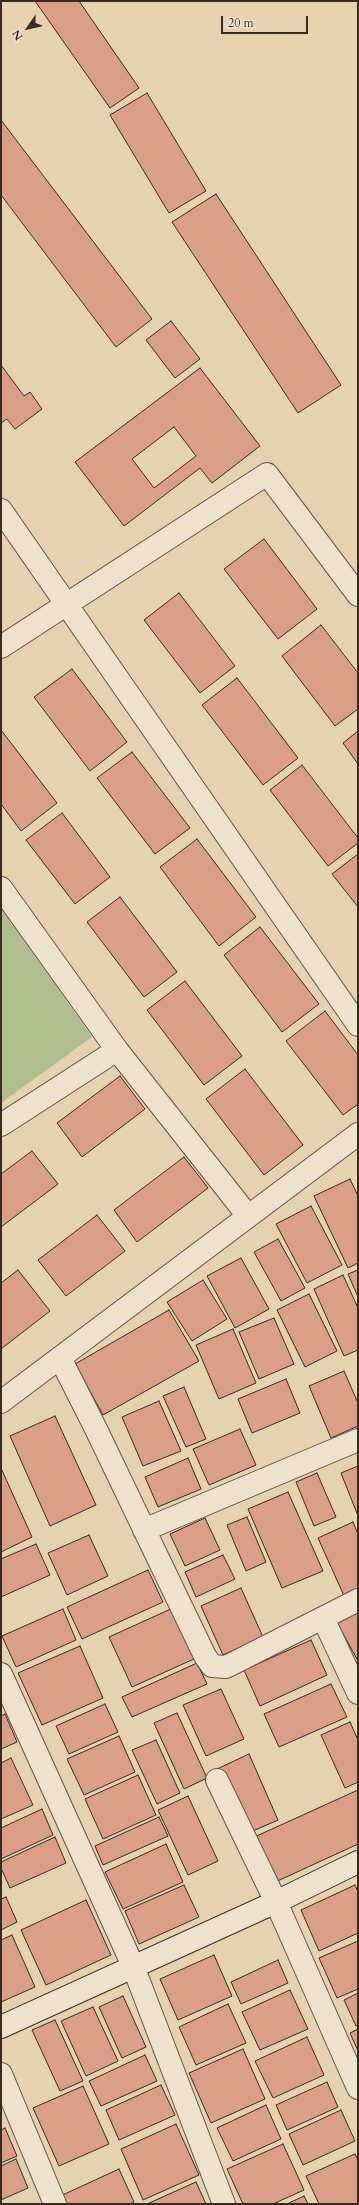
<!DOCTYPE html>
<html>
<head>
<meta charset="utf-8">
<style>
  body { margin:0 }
  #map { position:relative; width:359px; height:2205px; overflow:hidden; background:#e5d2b1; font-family:Cardo,serif }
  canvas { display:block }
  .frame { position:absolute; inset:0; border:2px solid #372c20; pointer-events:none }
  .north { position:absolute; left:8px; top:8px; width:40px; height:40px; -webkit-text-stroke:3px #eee2cc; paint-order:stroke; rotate:236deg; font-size:11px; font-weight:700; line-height:16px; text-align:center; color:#372c20 }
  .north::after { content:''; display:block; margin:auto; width:14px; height:18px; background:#372c20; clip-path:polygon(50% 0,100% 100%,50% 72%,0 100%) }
  .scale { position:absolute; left:221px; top:16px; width:87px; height:18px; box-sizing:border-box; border:2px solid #372c20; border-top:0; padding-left:5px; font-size:12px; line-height:14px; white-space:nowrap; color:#372c20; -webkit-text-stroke:3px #eee2cc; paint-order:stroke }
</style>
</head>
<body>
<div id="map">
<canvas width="359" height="2205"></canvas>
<div class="frame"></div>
<div class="north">N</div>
<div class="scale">20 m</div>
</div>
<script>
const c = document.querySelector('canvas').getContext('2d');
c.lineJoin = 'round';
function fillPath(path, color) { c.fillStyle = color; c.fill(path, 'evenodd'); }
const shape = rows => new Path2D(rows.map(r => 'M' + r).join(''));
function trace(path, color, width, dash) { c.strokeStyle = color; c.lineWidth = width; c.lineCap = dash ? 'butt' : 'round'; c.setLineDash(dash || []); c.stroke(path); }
const green = shape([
  [1,909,92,1037,1,1103]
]);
const building = shape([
  [35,1,79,1,139,88,110,108,35,1],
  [147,93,206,191,169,213,110,115,147,93],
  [1,120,152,319,116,347,1,195,1,120],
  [216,194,341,385,298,413,172,222,216,194],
  [171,321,200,359,175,378,146,340,171,321],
  [1,365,24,396,30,392,42,409,15,429,7,419,1,423,1,365],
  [200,368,260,446,212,483,200,468,124,526,75,462,200,368],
  [174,427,196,456,154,488,132,459,174,427],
  [264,539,317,609,278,639,224,569,264,539],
  [179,593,235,666,200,693,144,620,179,593],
  [321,625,358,673,358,709,335,726,282,656,321,625],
  [72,669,127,742,90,771,34,697,72,669],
  [237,678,298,758,263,785,202,705,237,678],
  [1,730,57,803,21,831,1,804,1,730],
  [358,731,358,764,343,743,358,731],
  [132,752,190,828,155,854,97,778,132,752],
  [302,765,358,838,358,843,328,866,270,790,302,765],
  [62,813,110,877,75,904,26,840,62,813],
  [197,839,256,917,219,946,160,867,197,839],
  [358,854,358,907,332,874,358,854],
  [120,897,177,972,144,997,87,922,120,897],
  [260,927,319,1004,282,1032,224,955,260,927],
  [185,981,242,1056,204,1085,147,1010,185,981],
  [325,1011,358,1055,358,1104,343,1115,286,1041,325,1011],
  [245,1069,303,1145,264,1175,206,1099,245,1069],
  [120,1076,145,1109,82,1157,57,1123,120,1076],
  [32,1151,58,1184,1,1227,1,1174,32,1151],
  [184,1157,208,1188,137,1242,114,1210,184,1157],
  [350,1179,358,1196,358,1263,348,1268,314,1196,350,1179],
  [311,1206,342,1265,307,1283,276,1224,311,1206],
  [97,1215,125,1251,66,1296,38,1260,97,1215],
  [278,1239,305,1288,281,1301,254,1252,278,1239],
  [241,1258,269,1309,235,1328,207,1276,241,1258],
  [18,1270,50,1311,1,1349,1,1283,18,1270],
  [358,1270,358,1297,348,1274,358,1270],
  [343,1275,358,1308,358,1350,344,1356,314,1289,343,1275],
  [203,1280,227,1319,192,1341,167,1302,203,1280],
  [309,1294,337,1351,305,1367,277,1310,309,1294],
  [169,1310,199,1361,103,1415,75,1364,169,1310],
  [274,1318,294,1364,259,1379,239,1332,274,1318],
  [233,1329,256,1383,219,1399,196,1345,233,1329],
  [344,1371,358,1403,358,1426,331,1438,309,1386,344,1371],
  [286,1379,300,1413,252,1433,238,1399,286,1379],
  [184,1387,206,1439,186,1447,163,1396,184,1387],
  [159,1401,181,1451,143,1466,122,1417,159,1401],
  [55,1416,96,1505,50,1526,10,1436,55,1416],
  [240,1429,256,1465,209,1485,193,1449,240,1429],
  [188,1458,201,1489,158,1507,145,1477,188,1458],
  [358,1466,358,1516,341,1473,358,1466],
  [1,1468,32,1537,1,1552,1,1468],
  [317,1473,336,1517,314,1526,296,1482,317,1473],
  [288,1492,323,1571,282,1588,248,1509,288,1492],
  [247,1517,266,1562,246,1571,227,1525,247,1517],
  [205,1518,220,1550,185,1566,170,1534,205,1518],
  [353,1522,358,1534,358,1592,345,1598,318,1538,353,1522],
  [89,1535,108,1576,67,1595,48,1553,89,1535],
  [36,1544,50,1575,1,1597,1,1559,36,1544],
  [223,1555,235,1579,196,1597,185,1572,223,1555],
  [148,1570,163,1602,82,1639,67,1607,148,1570],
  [241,1588,263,1637,223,1655,201,1606,241,1588],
  [173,1608,196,1658,132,1687,109,1637,173,1608],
  [63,1609,76,1640,16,1667,2,1636,63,1609],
  [358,1609,358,1661,336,1621,358,1609],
  [311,1640,327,1675,260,1706,244,1670,311,1640],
  [80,1646,103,1698,42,1725,18,1673,80,1646],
  [197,1663,207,1684,132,1717,122,1697,197,1663],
  [331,1684,347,1717,279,1747,264,1714,331,1684],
  [221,1689,244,1739,206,1756,183,1705,221,1689],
  [105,1704,118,1732,69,1754,56,1726,105,1704],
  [177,1713,207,1778,184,1789,154,1723,177,1713],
  [5,1714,17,1742,1,1749,1,1716,5,1714],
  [350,1722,358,1740,358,1782,345,1788,321,1735,350,1722],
  [119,1736,135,1772,84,1795,67,1759,119,1736],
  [156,1740,180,1793,157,1804,132,1750,156,1740],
  [249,1754,278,1820,246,1834,217,1769,249,1754],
  [11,1758,33,1805,1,1819,1,1763,11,1758],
  [138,1775,156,1815,103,1839,85,1799,138,1775],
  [358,1790,358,1844,271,1884,250,1839,358,1790],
  [188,1796,218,1861,188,1875,158,1810,188,1796],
  [42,1809,53,1835,1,1859,1,1828,42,1809],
  [159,1817,168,1836,103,1865,95,1846,159,1817],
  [55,1837,66,1863,10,1888,1,1868,1,1862,55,1837],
  [166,1844,183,1882,123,1909,105,1872,166,1844],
  [184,1885,199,1917,139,1944,125,1911,184,1885],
  [355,1885,358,1892,358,1933,319,1951,301,1910,355,1885],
  [6,1897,17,1922,1,1930,1,1899,6,1897],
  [86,1900,111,1955,46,1985,21,1930,86,1900],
  [12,1935,35,1987,1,2002,1,1940,12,1935],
  [358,1941,358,1989,337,1998,319,1958,358,1941],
  [214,1955,232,1996,178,2020,160,1979,214,1955],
  [278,1960,288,1983,241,2004,231,1982,278,1960],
  [290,1990,308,2029,260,2050,242,2012,290,1990],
  [358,1993,358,2025,356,2026,344,2000,358,1993],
  [123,1996,146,2047,122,2058,99,2007,123,1996],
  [228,2004,246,2043,196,2065,179,2027,228,2004],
  [93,2007,118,2061,86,2076,61,2021,93,2007],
  [55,2020,83,2081,60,2091,32,2030,55,2020],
  [358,2029,358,2051,350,2033,358,2029],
  [307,2037,324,2075,273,2098,255,2061,307,2037],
  [243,2049,265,2099,211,2123,189,2073,243,2049],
  [145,2055,157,2081,101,2106,89,2081,145,2055],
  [327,2082,338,2107,287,2130,276,2105,327,2082],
  [161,2085,175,2115,119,2140,106,2110,161,2085],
  [83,2086,109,2144,59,2166,33,2108,83,2086],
  [266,2105,281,2139,233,2161,217,2128,266,2105],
  [341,2110,355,2141,303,2165,289,2134,341,2110],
  [176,2124,199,2175,143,2200,121,2149,176,2124],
  [5,2128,17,2156,1,2163,1,2130,5,2128],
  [283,2144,304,2190,273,2204,243,2204,227,2169,283,2144],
  [355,2154,358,2160,358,2204,319,2204,306,2176,355,2154],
  [16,2159,28,2188,1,2200,1,2166,16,2159],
  [119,2169,134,2202,130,2204,58,2204,56,2198,119,2169],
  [196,2182,206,2204,147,2204,196,2182],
  [304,2196,308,2204,287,2204,304,2196]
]);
const street = shape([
  [1,510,358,1025],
  [1,647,267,474,358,595],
  [1,888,117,1050,248,1216],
  [1,1125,117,1050],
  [60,1358,95,1427,205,1656,212,1666,226,1667,358,1600],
  [1,1402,358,1134],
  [144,1530,358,1440],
  [323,1618,358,1693],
  [1,1674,133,1966,224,2204],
  [217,1780,276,1902,358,2088],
  [1,2074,55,2204]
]);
const secondary = shape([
  [1,2027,276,1902,358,1862]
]);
fillPath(green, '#b0bd8f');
fillPath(building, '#db9e89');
trace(building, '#372c20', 1);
trace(street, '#625644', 24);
trace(secondary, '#372c20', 24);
trace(street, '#eee2cc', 22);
trace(secondary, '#eee2cc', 22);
</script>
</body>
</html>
